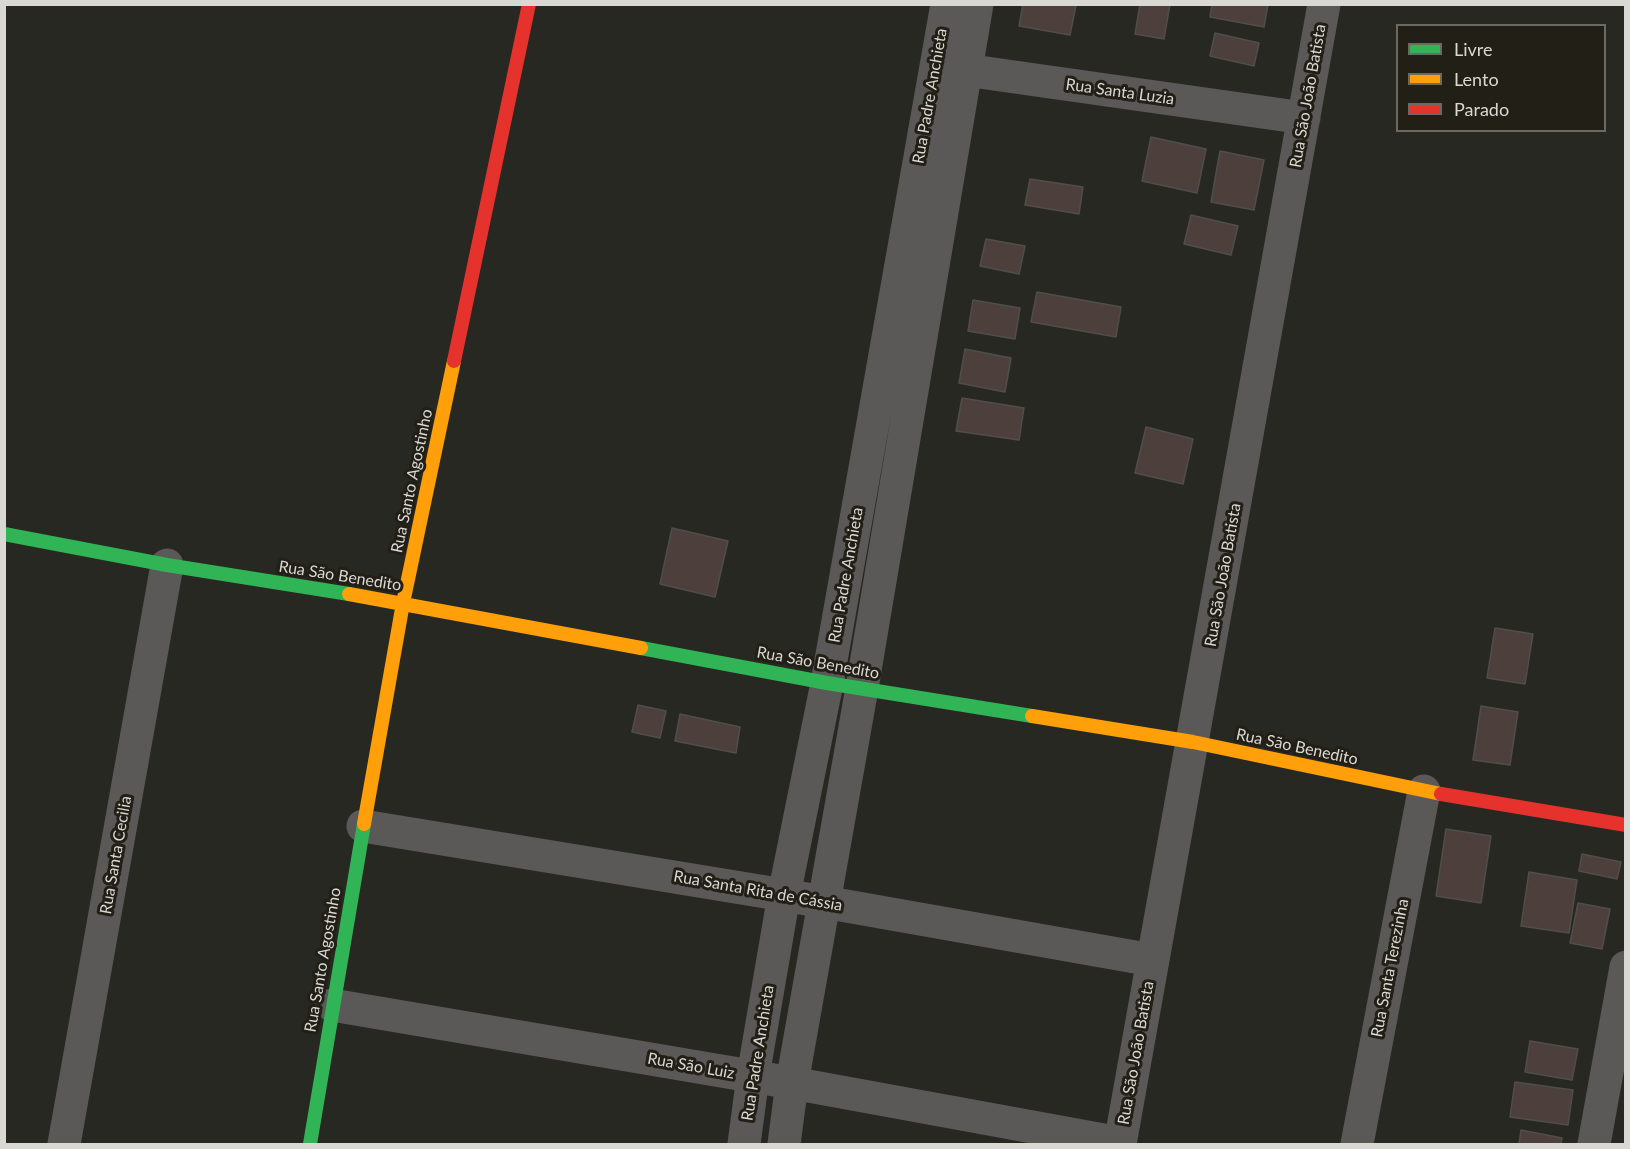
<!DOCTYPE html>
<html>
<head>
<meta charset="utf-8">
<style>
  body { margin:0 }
  #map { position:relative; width:1630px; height:1149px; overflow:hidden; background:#282823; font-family:Lato,sans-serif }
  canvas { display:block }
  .frame { position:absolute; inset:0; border:6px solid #dad8d3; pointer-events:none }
  .legend { position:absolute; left:1396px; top:24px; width:210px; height:108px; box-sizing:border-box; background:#211f16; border:2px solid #6b6962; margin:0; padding:8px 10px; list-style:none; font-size:18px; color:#dad8d3 }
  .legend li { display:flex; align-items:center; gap:12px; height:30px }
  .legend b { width:30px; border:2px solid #6b6962 }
</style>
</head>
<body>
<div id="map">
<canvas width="1630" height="1149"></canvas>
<div class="frame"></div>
<ul class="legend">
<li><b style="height:8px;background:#30b455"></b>Livre</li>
<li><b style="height:8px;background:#ff9f0a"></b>Lento</li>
<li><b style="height:8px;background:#e5322d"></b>Parado</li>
</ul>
</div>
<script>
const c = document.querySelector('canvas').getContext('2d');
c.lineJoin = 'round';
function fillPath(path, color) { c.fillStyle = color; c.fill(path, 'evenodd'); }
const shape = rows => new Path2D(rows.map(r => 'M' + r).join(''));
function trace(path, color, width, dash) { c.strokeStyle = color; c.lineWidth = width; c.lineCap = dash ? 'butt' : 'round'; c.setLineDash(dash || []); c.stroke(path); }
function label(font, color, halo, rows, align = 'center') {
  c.font = font + ' Lato,sans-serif'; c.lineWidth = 6; c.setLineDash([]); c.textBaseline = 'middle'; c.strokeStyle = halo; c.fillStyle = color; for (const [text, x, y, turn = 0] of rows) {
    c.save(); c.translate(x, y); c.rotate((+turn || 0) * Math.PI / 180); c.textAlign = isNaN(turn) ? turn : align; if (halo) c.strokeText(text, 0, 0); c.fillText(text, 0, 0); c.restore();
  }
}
const building = shape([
  [1023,4,1076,5,1070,35,1019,26,1023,4],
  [1140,4,1170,4,1164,39,1135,34,1140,4],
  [1212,4,1268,4,1264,27,1210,17,1212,4],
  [1215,33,1259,43,1254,66,1210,56,1215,33],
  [1151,137,1206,149,1197,193,1142,181,1151,137],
  [1220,151,1264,160,1254,210,1211,202,1220,151],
  [1030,179,1083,187,1079,214,1025,205,1030,179],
  [1191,215,1238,226,1231,255,1184,244,1191,215],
  [986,239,1025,246,1019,274,980,266,986,239],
  [1037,292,1121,307,1116,337,1031,322,1037,292],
  [973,300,1020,308,1015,339,968,331,973,300],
  [965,349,1011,358,1005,392,959,383,965,349],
  [962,398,1024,408,1019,440,956,431,962,398],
  [1146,427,1193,439,1183,484,1135,473,1146,427],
  [672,528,728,541,715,597,660,584,672,528],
  [1495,628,1533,634,1525,684,1487,678,1495,628],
  [638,705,666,711,660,738,632,732,638,705],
  [1481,706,1518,712,1510,765,1473,760,1481,706],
  [680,714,740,727,736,753,675,741,680,714],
  [1446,829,1491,836,1481,903,1436,896,1446,829],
  [1582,854,1621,862,1617,879,1579,871,1582,854],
  [1529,872,1577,880,1569,933,1521,926,1529,872],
  [1578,903,1610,909,1602,949,1570,943,1578,903],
  [1530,1041,1578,1049,1572,1080,1525,1072,1530,1041],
  [1515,1082,1573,1090,1568,1125,1510,1117,1515,1082],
  [1521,1130,1562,1138,1561,1144,1519,1144,1521,1130]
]);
const street = shape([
  [944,67,1304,118],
  [363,826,784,895,1152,960],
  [332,1005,792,1083,1120,1143],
  [64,1144,167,565],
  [744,1144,753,1076,784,895,827,683,947,4],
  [784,1144,792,1083,862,688,977,4],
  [1120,1144,1324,4],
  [1357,1144,1424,791],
  [1594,1144,1626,967]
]);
const fast = shape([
  [4,534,167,565,349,594],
  [641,648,827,683,1032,716],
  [310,1144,364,824]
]);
const slow = shape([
  [349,594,641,648],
  [1032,716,1193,742,1441,794],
  [364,824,403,603,454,361]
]);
const jam = shape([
  [454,361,529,4],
  [1441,794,1626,825]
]);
const streetNames = [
  ["Rua Santa Luzia",1120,92,8],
  ["Rua Padre Anchieta",930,96,-80],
  ["Rua São João Batista",1308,96,-80],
  ["Rua Santo Agostinho",412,481,-78],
  ["Rua Padre Anchieta",846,575,-80],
  ["Rua São João Batista",1223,575,-80],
  ["Rua São Benedito",340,576,9],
  ["Rua São Benedito",818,663,10],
  ["Rua São Benedito",1297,747,12],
  ["Rua Santa Cecilia",116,855,-80],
  ["Rua Santa Rita de Cássia",758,891,10],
  ["Rua Santo Agostinho",323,960,-80],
  ["Rua Santa Terezinha",1390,968,-79],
  ["Rua Padre Anchieta",758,1053,-81],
  ["Rua São João Batista",1136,1053,-80],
  ["Rua São Luiz",691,1066,10]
];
fillPath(building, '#4d3f3c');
trace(building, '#504e4c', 1.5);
trace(street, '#5a5957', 33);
trace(fast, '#30b455', 14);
trace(slow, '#ff9f0a', 14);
trace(jam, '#e5322d', 14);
label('16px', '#dad8d3', '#211f16', streetNames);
</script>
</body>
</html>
